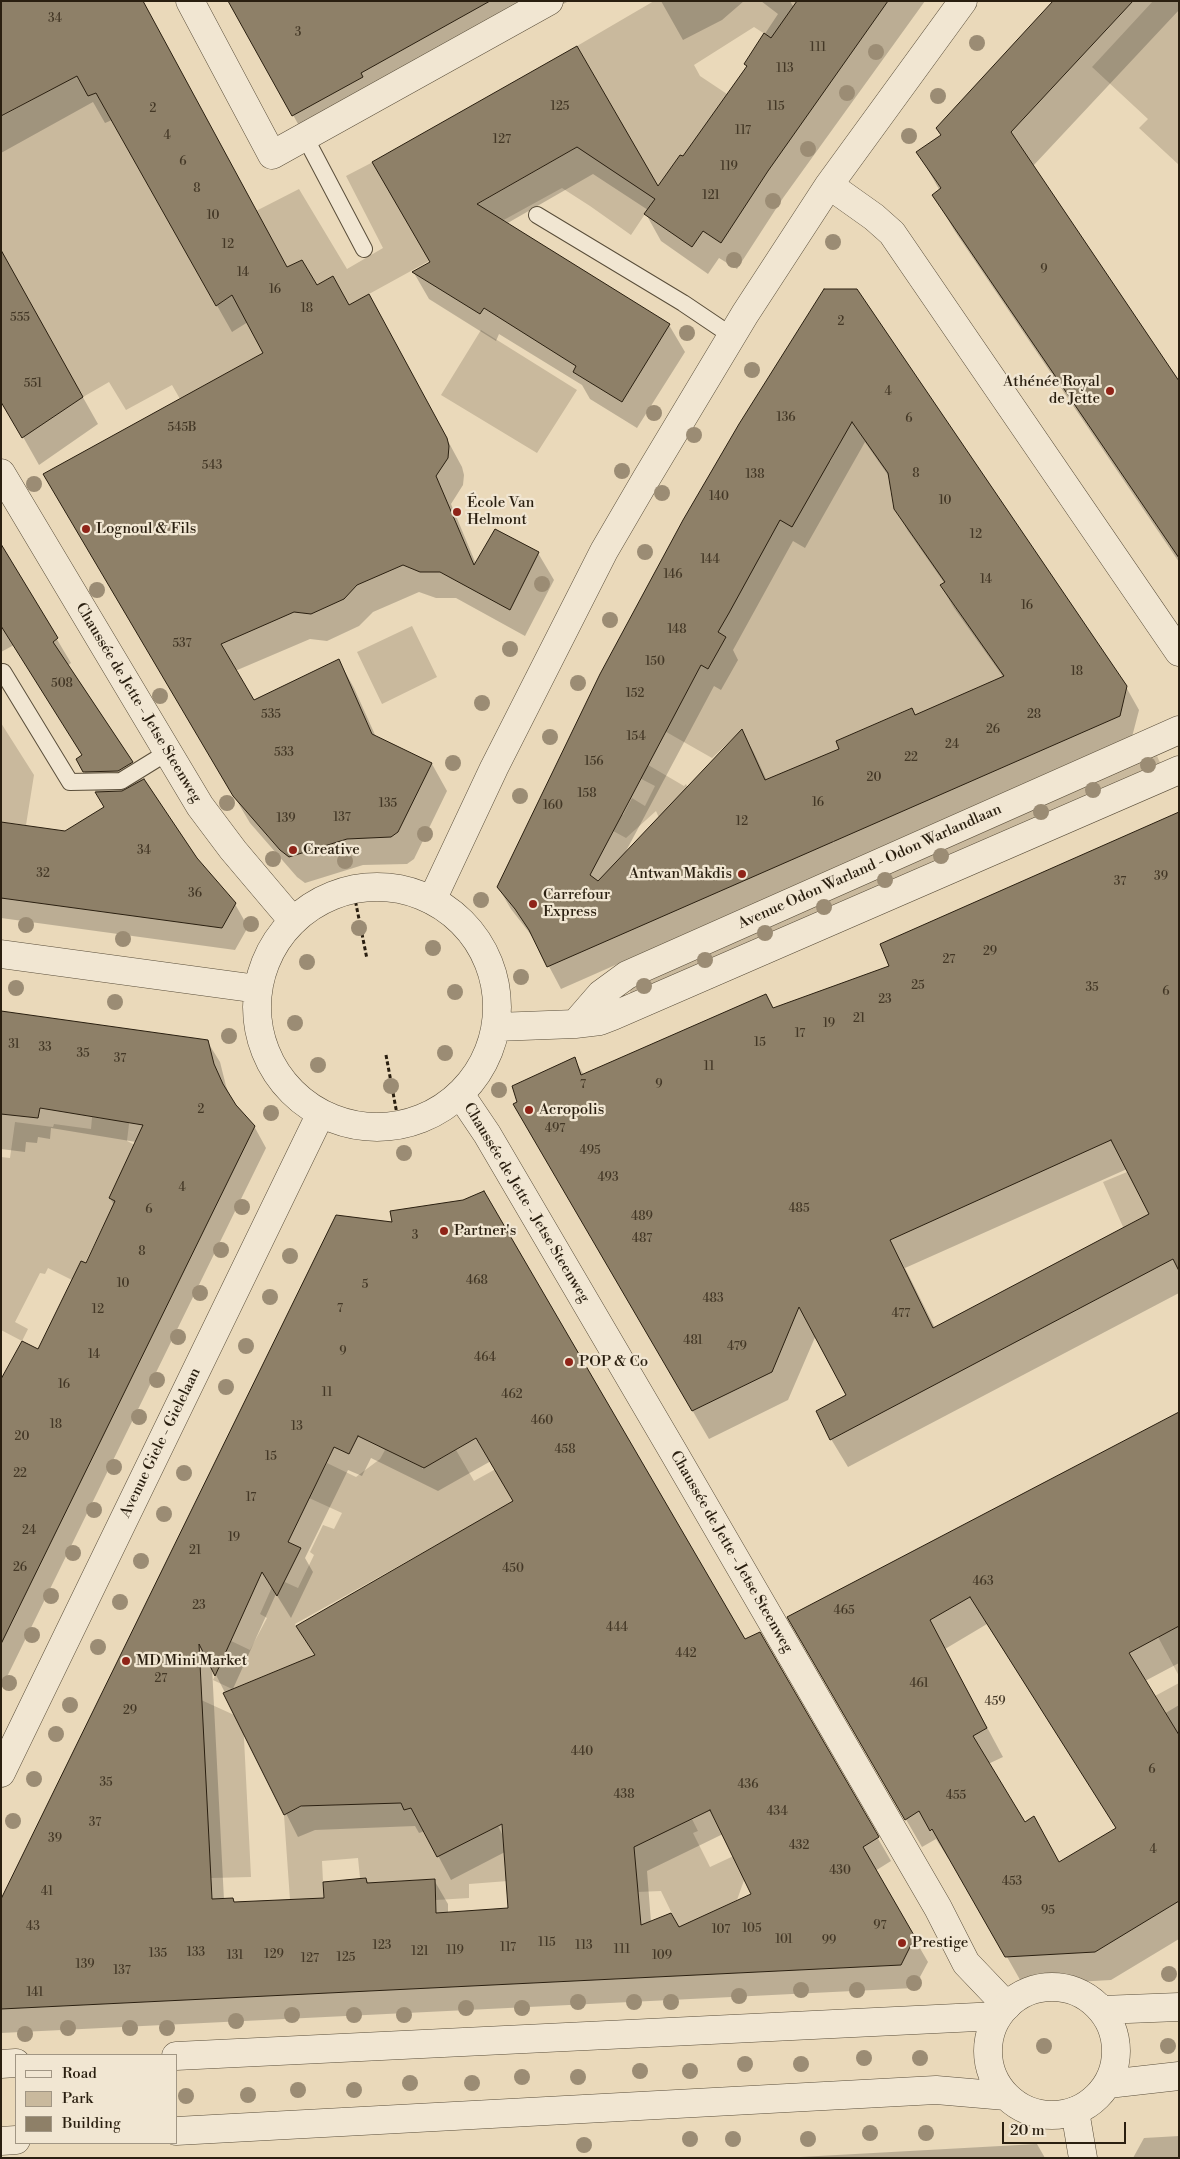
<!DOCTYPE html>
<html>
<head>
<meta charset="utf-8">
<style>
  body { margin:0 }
  #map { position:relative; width:1180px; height:2159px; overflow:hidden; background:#ead9ba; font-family:"Libre Bodoni",serif }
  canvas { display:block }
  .frame { position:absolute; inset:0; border:2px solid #2a1f10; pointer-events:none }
  .legend { position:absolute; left:15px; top:2054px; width:162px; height:90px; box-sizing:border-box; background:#f1e6d2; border:1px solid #a19684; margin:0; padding:6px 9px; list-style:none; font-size:15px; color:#2a1f10 }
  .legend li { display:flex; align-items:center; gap:10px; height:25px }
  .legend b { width:25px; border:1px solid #a19684 }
  .scale { position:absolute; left:1002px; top:2122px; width:124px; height:22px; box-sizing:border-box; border:2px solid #2a1f10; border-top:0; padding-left:6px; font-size:15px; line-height:18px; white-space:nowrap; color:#2a1f10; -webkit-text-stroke:4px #f1e6d2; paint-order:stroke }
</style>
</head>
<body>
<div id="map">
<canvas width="1180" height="2159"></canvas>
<div class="frame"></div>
<ul class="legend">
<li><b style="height:6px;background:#f1e6d2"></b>Road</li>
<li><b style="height:14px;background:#c9b99d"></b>Park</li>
<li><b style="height:14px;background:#8e8068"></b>Building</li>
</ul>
<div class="scale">20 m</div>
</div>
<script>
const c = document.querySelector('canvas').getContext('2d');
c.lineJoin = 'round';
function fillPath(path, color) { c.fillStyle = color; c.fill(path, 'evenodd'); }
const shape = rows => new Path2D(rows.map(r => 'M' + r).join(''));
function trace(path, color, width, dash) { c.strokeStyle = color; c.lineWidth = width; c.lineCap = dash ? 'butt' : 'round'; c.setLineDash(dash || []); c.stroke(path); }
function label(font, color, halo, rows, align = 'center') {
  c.font = font + ' "Libre Bodoni",serif'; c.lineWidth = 4.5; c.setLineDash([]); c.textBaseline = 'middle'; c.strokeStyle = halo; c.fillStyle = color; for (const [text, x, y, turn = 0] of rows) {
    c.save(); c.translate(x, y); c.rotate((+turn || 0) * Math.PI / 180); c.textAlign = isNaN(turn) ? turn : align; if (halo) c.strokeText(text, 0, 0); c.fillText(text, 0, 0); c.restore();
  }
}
const green = shape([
  [654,1,797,1,782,45,754,27,694,65,700,76,727,94,691,162,680,155,652,196,655,199,631,235,590,206,562,188,349,305,333,276,317,285,302,260,287,267,256,211,299,189,347,269,383,248,346,176,373,162,417,239,621,122,577,46],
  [1153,1,1179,1,1179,165,1139,128,1148,119,1092,67],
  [77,75,88,96,96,93,216,306,232,295,281,343,180,399,172,385,126,410,109,382,83,397,1,251,1,117],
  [481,330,577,390,537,453,441,395],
  [846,391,858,427,896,485,890,489,894,509,920,547,955,575,940,586,966,622,984,608,1043,681,995,680,915,716,911,708,836,741,839,749,764,781,742,730,712,758,661,729,683,699,701,665,708,669,726,637,700,621,745,554,822,458,830,462,840,443],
  [412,626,437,677,382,704,357,652],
  [1,723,34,775,26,825,1,822],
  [626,752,684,786,686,784,697,810,672,848,656,811,626,838,604,826,614,810,623,815,632,798,645,806,655,786,618,767],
  [1157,756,1161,765,632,995,630,993,631,987],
  [132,1099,127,1141,155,1155,139,1189,118,1179,109,1197,119,1202,103,1226,85,1263,81,1262,72,1280,48,1268,45,1274,40,1273,15,1322,28,1329,22,1341,1,1330,1,1157,10,1158,15,1122,53,1127,54,1124,91,1129,92,1117,113,1120],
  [1127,1172,1150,1216,1124,1229,1103,1182],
  [377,1445,422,1467,422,1469,456,1450,474,1481,503,1465,522,1497,295,1624,315,1655,232,1689,213,1680,221,1663,215,1660,225,1638,250,1650,267,1618,260,1614,276,1578,298,1588,314,1555,310,1552,323,1525,334,1529,342,1513,309,1498,327,1463,356,1477,380,1459,385,1450],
  [1179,1626,1179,1676,1158,1637],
  [1179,1683,1179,1735,1155,1696],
  [199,1699,243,1719,251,1877,211,1878],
  [396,1793,404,1810,411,1808,436,1855,498,1826,523,1877,692,1819,698,1831,693,1833,710,1867,740,1853,748,1869,737,1900,679,1928,661,1891,614,1893,508,1881,469,1884,469,1898,436,1900,434,1879,397,1881,367,1888,366,1878,360,1878,358,1858,322,1861,325,1925,290,1900,284,1815,319,1798,319,1806,355,1804]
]);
const shadow = shape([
  [10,1,287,269,349,307,384,323,462,467,464,475,463,485,451,504,476,564,538,553,554,580,525,636,456,598,436,598,419,592,373,612,359,626,327,641,310,639,235,671,253,702,339,661,354,688,376,737,432,764,447,791,414,859,407,864,363,865,305,883,297,877,250,823,60,502,265,353,248,322,232,332,112,120,105,123,93,102,1,153,1,7],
  [230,1,567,1,567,2,308,142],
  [661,1,744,1,722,20,683,40],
  [761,1,790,1,794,8,799,1,925,1,783,198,737,269,719,258,708,274,661,241,646,214,648,210,593,174,506,224,669,325,685,352,637,428,590,399,582,385,499,334,496,341,429,299,414,273,432,263,577,48,658,189,683,158,747,68,745,64,778,14],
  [1055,1,1179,1,1179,10,1033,166,1179,383,1179,562,954,230,934,195,940,191,918,152,942,136],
  [1,252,98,424,39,465,1,398],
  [825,291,1126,687,1139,710,1132,737,561,989,535,940,511,909,498,887],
  [865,442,890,478,895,509,908,531,945,584,941,586,954,608,1004,678,767,781,754,753,742,731,625,853,714,686,721,690,738,660,733,650,793,541,805,548],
  [1,545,71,663,67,666,196,859,235,904,248,927,235,950,1,918,1,823,65,833,105,807,77,759,83,756,14,645,1,652],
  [773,1009,1179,1049,1179,1293,848,1467,831,1439,848,1396,816,1335,788,1400,709,1439,514,1104,574,1059,584,1075],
  [1127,1169,1151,1214,935,1328,905,1268],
  [1,1012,207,1041,220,1062,226,1086,231,1099,254,1126,266,1148,1,1689,1,1384,39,1350,86,1264,114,1205,110,1198,136,1142,51,1128,50,1139,38,1137,37,1143,26,1142,25,1152,1,1149],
  [337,1216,744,1641,759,1633,891,1861,875,1871,928,1962,914,1988,1,2033,1,1903],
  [371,1458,438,1491,491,1461,514,1502,298,1626,316,1656,232,1691,276,1594,291,1618,313,1572,305,1558,348,1470,362,1476],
  [212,1667,298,1837,315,1830,415,1826,419,1833,425,1831,451,1880,505,1852,509,1909,448,1913,448,1904,434,1880,369,1884,366,1879,325,1899,235,1903,233,1899,224,1900],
  [723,1834,753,1894,679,1928,651,1922,647,1871],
  [1179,1414,1179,1663,1145,1681,1164,1714,1179,1705,1179,1939,1111,1980,1023,1985,950,1857,948,1858,936,1839,922,1847,789,1618],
  [987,1624,1117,1829,1060,1864,1024,1823,988,1764,1003,1757,945,1649],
  [1179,2136,1179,2158,1133,2158,1144,2138],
  [1037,2144,1045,2158,782,2158]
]);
const building = shape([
  [1,1,143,1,287,267,302,260,317,285,333,276,349,305,369,294,447,438,449,446,448,458,436,476,474,565,495,529,539,552,510,610,440,572,420,572,403,565,357,585,344,599,311,614,294,612,221,644,254,700,339,659,372,734,432,763,398,832,391,837,347,839,289,857,280,850,233,796,43,474,263,353,232,295,216,306,96,93,88,96,77,76,1,116,1,1],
  [228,1,490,1,361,73,363,77,292,116,228,1],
  [797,1,888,1,768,171,721,243,703,231,692,247,644,214,655,199,577,147,477,204,670,324,622,402,573,372,576,366,484,308,480,314,412,272,430,262,372,162,577,46,658,186,680,155,683,156,747,66,744,64,764,33,771,38,797,1],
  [1053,1,1133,1,1011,132,1179,381,1179,558,932,195,941,188,916,152,941,135,936,128,1053,1],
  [1,250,83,397,22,438,1,402,1,250],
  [824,289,857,289,1127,686,1120,716,547,967,529,930,515,909,497,887,600,674,683,520,739,424,824,289],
  [852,422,888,473,894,509,945,582,940,585,1004,676,915,715,912,708,836,741,839,749,765,780,742,729,598,881,590,875,701,665,708,669,726,637,718,632,729,613,780,520,792,527,852,422],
  [1,544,58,638,53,642,133,762,118,771,83,772,76,759,82,755,1,626,1,544],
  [144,779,197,858,236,903,222,928,1,898,1,822,65,831,104,807,95,792,122,791,144,779],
  [1179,812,1179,1271,1173,1259,830,1440,816,1411,846,1395,799,1307,772,1372,692,1411,513,1104,517,1102,512,1086,575,1057,581,1075,766,994,773,1008,889,966,880,944,1179,812],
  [1111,1140,1149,1214,933,1328,890,1240,1111,1140],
  [1,1011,208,1040,214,1064,223,1084,236,1105,255,1126,1,1644,1,1379,22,1341,38,1349,81,1261,86,1263,115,1201,109,1198,143,1125,40,1108,38,1118,1,1114,1,1011],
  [484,1191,745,1639,760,1632,879,1837,863,1847,915,1937,901,1965,1,2009,1,1899,336,1215,392,1222,390,1211,463,1200,484,1191],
  [358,1436,424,1468,476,1438,513,1501,296,1626,315,1655,223,1693,284,1815,301,1806,401,1803,404,1810,411,1808,437,1857,502,1824,508,1908,436,1913,435,1879,367,1883,366,1878,323,1882,324,1898,234,1902,233,1898,212,1899,199,1644,215,1676,262,1572,277,1596,301,1548,288,1542,334,1447,349,1454,358,1436],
  [710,1810,751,1894,679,1927,671,1913,641,1925,634,1847,710,1810],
  [1179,1412,1179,1626,1129,1653,1179,1735,1179,1901,1095,1952,1005,1957,932,1829,930,1831,919,1811,905,1820,787,1617,1179,1412],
  [970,1597,1116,1828,1059,1862,1034,1816,1025,1822,973,1736,987,1728,930,1620,970,1597]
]);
const path = shape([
  [353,889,367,959],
  [386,1055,399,1125]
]);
const service = shape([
  [305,137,364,249],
  [537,215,683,303,732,336],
  [3,672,70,782,121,781,168,752]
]);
const minor = shape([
  [190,1,272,155,549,1],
  [829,185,874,217,892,233,1179,652],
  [1,473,200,806,233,850,293,921],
  [432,900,494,768,604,551,646,479,745,314,829,185,963,1],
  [460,1094,487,1134,674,1453,938,1908,966,1963,1007,2006],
  [1075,2111,1083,2158]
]);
const tertiary = shape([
  '257 1007a120 120 0 1 1 240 0a120 120 0 1 1-240 0Z',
  [1,954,258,989],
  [575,1024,601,994,627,975,1179,730],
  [496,1027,575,1024,600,1021,613,1016,1179,770],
  [1,1773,321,1113],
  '988 2051a64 64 0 1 1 128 0a64 64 0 1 1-128 0Z',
  [1102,2010,1179,2007],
  [176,2056,998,2016],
  [1,2064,16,2063],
  [1108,2084,1179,2076],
  [176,2131,936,2090,1006,2096],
  [1,2141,16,2140]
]);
const trees = [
  [977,43],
  [876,52],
  [847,93],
  [938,96],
  [909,136],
  [808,149],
  [773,201],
  [833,242],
  [734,260],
  [687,333],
  [752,370],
  [654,413],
  [694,435],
  [622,471],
  [34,484],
  [662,493],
  [645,552],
  [542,584],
  [97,590],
  [610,620],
  [510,649],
  [578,683],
  [160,696],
  [482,703],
  [550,737],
  [453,763],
  [1148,765],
  [1093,790],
  [520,796],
  [227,803],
  [1041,812],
  [425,834],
  [941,856],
  [273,859],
  [345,861],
  [885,880],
  [481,900],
  [824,907],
  [251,924],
  [26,925],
  [359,928],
  [765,933],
  [123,939],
  [433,948],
  [705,960],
  [307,962],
  [521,977],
  [644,986],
  [16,988],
  [455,992],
  [115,1002],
  [295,1023],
  [229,1036],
  [445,1053],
  [318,1065],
  [391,1086],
  [499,1090],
  [271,1113],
  [404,1153],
  [242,1207],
  [221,1250],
  [290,1256],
  [200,1293],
  [270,1297],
  [178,1337],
  [246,1346],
  [157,1380],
  [226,1387],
  [139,1417],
  [114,1467],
  [184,1473],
  [94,1510],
  [164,1514],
  [73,1553],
  [141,1561],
  [51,1596],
  [120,1602],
  [32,1635],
  [98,1647],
  [9,1683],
  [70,1705],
  [56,1734],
  [34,1779],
  [13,1821],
  [1169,1974],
  [914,1983],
  [801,1990],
  [857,1990],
  [739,1996],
  [578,2002],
  [634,2002],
  [671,2002],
  [466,2008],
  [522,2008],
  [292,2015],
  [354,2015],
  [404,2015],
  [236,2021],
  [68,2028],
  [130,2028],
  [167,2028],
  [25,2034],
  [1044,2046],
  [1168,2046],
  [864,2058],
  [920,2058],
  [745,2064],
  [801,2064],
  [640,2071],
  [690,2071],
  [522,2077],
  [578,2077],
  [410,2083],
  [472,2083],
  [298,2090],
  [354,2090],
  [248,2095],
  [186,2096],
  [870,2133],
  [926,2133],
  [690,2139],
  [733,2139],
  [808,2139],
  [584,2145]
];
const markers = [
  [1110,391,5,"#8f2418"],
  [457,512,5,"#8f2418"],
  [86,529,5,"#8f2418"],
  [293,850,5,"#8f2418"],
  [742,874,5,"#8f2418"],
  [533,904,5,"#8f2418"],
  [529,1110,5,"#8f2418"],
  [444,1231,5,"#8f2418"],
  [569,1362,5,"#8f2418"],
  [126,1661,5,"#8f2418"],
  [902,1943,5,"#8f2418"]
];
const numberNames = [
  ["34",55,19],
  ["3",298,33],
  ["111",818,48],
  ["113",785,69],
  ["125",560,107],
  ["115",776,107],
  ["2",153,109],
  ["117",743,131],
  ["4",167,136],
  ["127",502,140],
  ["6",183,162],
  ["119",729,167],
  ["8",197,189],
  ["121",711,196],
  ["10",213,216],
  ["12",228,245],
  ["9",1044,270],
  ["14",243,273],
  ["16",275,290],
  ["18",307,309],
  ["555",20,318],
  ["2",841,322],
  ["551",33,384],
  ["4",888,392],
  ["136",786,418],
  ["6",909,419],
  ["545B",182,428],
  ["543",212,466],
  ["8",916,474],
  ["138",755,475],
  ["140",719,497],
  ["10",945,501],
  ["12",976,535],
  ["144",710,560],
  ["146",673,575],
  ["14",986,580],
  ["16",1027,606],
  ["148",677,630],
  ["537",182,644],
  ["150",655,662],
  ["18",1077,672],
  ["508",62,684],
  ["152",635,694],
  ["535",271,715],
  ["28",1034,715],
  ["26",993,730],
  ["154",636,737],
  ["24",952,745],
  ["533",284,753],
  ["22",911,758],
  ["156",594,762],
  ["20",874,778],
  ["158",587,794],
  ["16",818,803],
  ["135",388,804],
  ["160",553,806],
  ["137",342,818],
  ["139",286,819],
  ["12",742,822],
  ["34",144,851],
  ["32",43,874],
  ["39",1161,877],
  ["37",1120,882],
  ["36",195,894],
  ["29",990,952],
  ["27",949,960],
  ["25",918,986],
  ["35",1092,988],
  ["6",1166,992],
  ["23",885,1000],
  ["21",859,1019],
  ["19",829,1024],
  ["17",800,1034],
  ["15",760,1043],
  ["31",14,1045],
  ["33",45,1048],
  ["35",83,1054],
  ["37",120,1059],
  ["11",709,1067],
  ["7",583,1085],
  ["9",659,1085],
  ["2",201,1110],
  ["497",555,1129],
  ["495",590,1151],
  ["493",608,1178],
  ["4",182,1188],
  ["485",799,1209],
  ["6",149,1210],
  ["489",642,1217],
  ["3",415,1236],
  ["487",642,1239],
  ["8",142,1252],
  ["468",477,1281],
  ["10",123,1284],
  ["5",365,1285],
  ["483",713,1299],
  ["7",340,1309],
  ["12",98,1310],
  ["477",901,1314],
  ["481",693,1341],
  ["479",737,1347],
  ["9",343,1352],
  ["14",94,1355],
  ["464",485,1358],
  ["16",64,1385],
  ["11",327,1393],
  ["462",512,1395],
  ["460",542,1421],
  ["18",56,1425],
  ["13",297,1427],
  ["20",22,1437],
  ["458",565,1450],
  ["15",271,1457],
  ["22",20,1474],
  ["17",251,1498],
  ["24",29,1531],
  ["19",234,1538],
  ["21",195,1551],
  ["26",20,1568],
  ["450",513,1569],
  ["463",983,1582],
  ["23",199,1606],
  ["465",844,1611],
  ["444",617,1628],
  ["442",686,1654],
  ["27",161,1679],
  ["461",919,1684],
  ["459",995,1702],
  ["29",130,1711],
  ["440",582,1752],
  ["6",1152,1770],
  ["35",106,1783],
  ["436",748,1785],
  ["438",624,1795],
  ["455",956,1796],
  ["434",777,1812],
  ["37",95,1823],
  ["39",55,1839],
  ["432",799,1846],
  ["4",1153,1850],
  ["430",840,1871],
  ["453",1012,1882],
  ["41",47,1892],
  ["95",1048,1911],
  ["97",880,1926],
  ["43",33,1927],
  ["105",752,1929],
  ["107",721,1930],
  ["101",784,1940],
  ["99",829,1941],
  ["115",547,1943],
  ["123",382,1946],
  ["113",584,1946],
  ["117",508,1948],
  ["111",622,1950],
  ["119",455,1951],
  ["121",420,1952],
  ["133",196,1953],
  ["135",158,1954],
  ["129",274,1955],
  ["131",235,1956],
  ["109",662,1956],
  ["125",346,1958],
  ["127",310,1959],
  ["139",85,1965],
  ["137",122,1971],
  ["141",35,1993]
];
const poiNames = [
  ["Athénée Royal",1100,382,"right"],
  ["de Jette",1100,399,"right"],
  ["École Van",467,503],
  ["Helmont",467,520],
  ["Lognoul & Fils",96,529],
  ["Creative",303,850],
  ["Antwan Makdis",732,874,"right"],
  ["Carrefour",543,895],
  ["Express",543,912],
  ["Acropolis",539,1110],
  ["Partner's",454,1231],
  ["POP & Co",579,1362],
  ["MD Mini Market",136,1661],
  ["Prestige",912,1943]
];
const streetNames = [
  ["Chaussée de Jette - Jetse Steenweg",138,703,59],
  ["Avenue Odon Warland - Odon Warlandlaan",870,867,-24],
  ["Chaussée de Jette - Jetse Steenweg",526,1203,59],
  ["Avenue Giele - Gielelaan",161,1443,-64],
  ["Chaussée de Jette - Jetse Steenweg",731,1552,60]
];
fillPath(green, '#c9b99d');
fillPath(shadow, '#0003');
fillPath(building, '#8e8068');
trace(building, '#2a1f10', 1);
trace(service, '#5a4e3a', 18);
trace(minor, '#5a4e3a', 29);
trace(tertiary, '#5a4e3a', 29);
trace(path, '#2a1f10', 3, [4, 2.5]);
trace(service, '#f1e6d2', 16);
trace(minor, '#f1e6d2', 28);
trace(tertiary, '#f1e6d2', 28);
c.fillStyle = '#9b8c74';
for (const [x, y] of trees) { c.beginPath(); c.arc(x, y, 8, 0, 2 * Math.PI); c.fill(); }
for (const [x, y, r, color] of markers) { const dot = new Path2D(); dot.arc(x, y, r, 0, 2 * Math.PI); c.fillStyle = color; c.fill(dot); trace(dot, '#f1e6d2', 2); }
label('12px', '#433726', null, numberNames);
label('15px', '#2a1f10', '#f1e6d2', poiNames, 'left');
label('15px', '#2a1f10', '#f1e6d2', streetNames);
</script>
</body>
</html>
